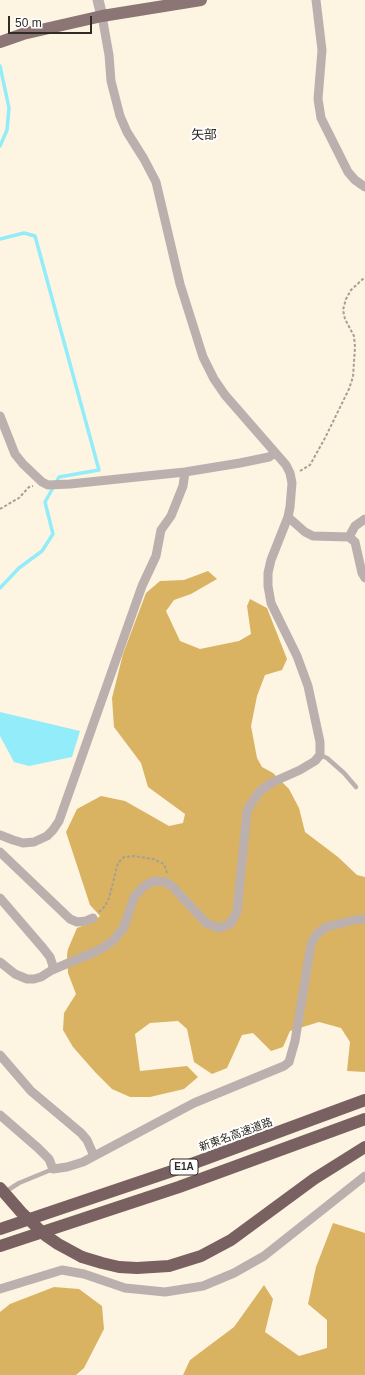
<!DOCTYPE html>
<html>
<head>
<meta charset="utf-8">
<style>
  body { margin:0 }
  #map { position:relative; width:365px; height:1375px; overflow:hidden; background:#fdf4e2; font-family:Arial,sans-serif }
  canvas { display:block }
  .scale { position:absolute; left:8px; top:16px; width:84px; height:18px; box-sizing:border-box; border:2px solid #302b23; border-top:0; padding-left:5px; font-size:12px; line-height:14px; white-space:nowrap; color:#302b23; -webkit-text-stroke:3px #fff; paint-order:stroke }
</style>
</head>
<body>
<div id="map">
<canvas width="365" height="1375"></canvas>
<div class="scale">50 m</div>
</div>
<script>
const c = document.querySelector('canvas').getContext('2d');
c.lineJoin = 'round';
function fillPath(path, color) { c.fillStyle = color; c.fill(path, 'evenodd'); }
const shape = rows => new Path2D(rows.map(r => 'M' + r).join(''));
function trace(path, color, width, dash) { c.strokeStyle = color; c.lineWidth = width; c.lineCap = dash ? 'butt' : 'round'; c.setLineDash(dash || []); c.stroke(path); }
function label(font, color, halo, rows, align = 'center') {
  c.font = font + ' Arial,"Noto Sans JP",sans-serif'; c.lineWidth = 4; c.setLineDash([]); c.textBaseline = 'middle'; c.strokeStyle = halo; c.fillStyle = color; for (const [text, x, y, turn = 0] of rows) {
    c.save(); c.translate(x, y); c.rotate((+turn || 0) * Math.PI / 180); c.textAlign = isNaN(turn) ? turn : align; if (halo) c.strokeText(text, 0, 0); c.fillText(text, 0, 0); c.restore();
  }
}
const forest = shape([
  [208,571,217,579,191,594,174,600,166,611,180,641,200,649,239,641,251,634,247,606,250,599,267,608,287,659,282,670,265,675,257,696,251,726,257,758,262,767,273,773,289,789,299,808,305,832,338,857,357,875,365,877,365,1072,347,1071,350,1042,341,1028,319,1022,290,1031,283,1047,271,1051,253,1033,242,1035,227,1068,212,1074,194,1062,187,1029,178,1021,150,1023,135,1034,140,1071,187,1066,198,1077,184,1089,150,1097,130,1097,112,1089,95,1072,73,1047,63,1030,64,1013,76,994,68,973,67,955,68,949,77,928,92,922,100,916,90,905,66,832,77,809,101,796,125,801,169,826,183,823,185,814,148,787,141,763,114,727,112,698,123,654,146,593,160,581,184,580],
  [333,1223,365,1233,365,1375,183,1375,190,1360,234,1327,264,1285,273,1299,265,1332,299,1356,327,1348,327,1320,308,1304,316,1267],
  [54,1287,79,1289,102,1306,104,1329,84,1368,76,1375,0,1375,0,1312,10,1304]
]);
const water = shape([
  [0,712,80,731,72,757,29,766,14,762,0,736]
]);
const stream = shape([
  [0,66,9,108,7,130,0,146],
  [0,239,24,233,35,236,99,470,59,477,45,502,53,534,42,551,19,568,0,588]
]);
const path = shape([
  [300,471,310,465,325,438,349,389,353,377,355,347,354,336,345,319,343,310,346,299,351,290,365,277],
  [0,509,19,498,29,487,33,486],
  [99,912,105,906,109,898,118,863,124,857,134,856,153,859,164,864,167,873]
]);
const service = shape([
  [320,755,327,758,344,773,356,787],
  [5,1192,19,1183,53,1169]
]);
const minor = shape([
  [316,0,322,50,318,99,321,118,348,172,355,180,365,187],
  [102,16,109,55,111,81,120,116,127,132,144,159,156,182,180,284,203,357,214,379,225,395,286,465,290,473,292,483,290,507,288,517,305,532,313,536,349,537,355,542,362,573,365,578],
  [0,416,15,454,23,464,42,482,48,485,70,484,185,472,240,463,269,457,275,453],
  [349,537,355,526,365,519],
  [0,835,13,840,23,843,34,842,47,836,53,830,59,821,142,586,156,556,161,530,171,516,183,486,185,472],
  [0,852,70,919,77,922,86,921,93,918],
  [0,898,43,948,50,957,53,966,52,970,41,977,34,979,27,979,15,974,0,962],
  [52,970,99,950,113,941,124,927,134,897,143,887,154,881,166,882,173,887,206,923,219,928,230,924,237,912,247,811,252,802,260,791,273,782,300,770,315,761,320,755,320,742,308,686,297,656,271,603,268,586,268,573,271,560,288,517],
  [0,1055,31,1091,81,1133,87,1140,94,1156],
  [0,1115,38,1148,49,1159,53,1169,67,1167,83,1162,194,1103,284,1066,289,1062,295,1041,311,944,316,935,326,927,354,920,365,919],
  [0,1289,62,1270,84,1274,125,1288,165,1292,203,1286,234,1273,264,1256,365,1176]
]);
const tertiary = shape([
  [98,0,102,16]
]);
const primary = shape([
  [0,42,23,34,102,16,201,0]
]);
const motorway = shape([
  [0,1229,178,1169,365,1100],
  [0,1246,179,1187,365,1119],
  [82,1257,102,1263,119,1267,137,1268,169,1266,201,1256,231,1240,314,1179,365,1147]
]);
const motorwayBridge = shape([
  [0,1188,21,1212,45,1235,58,1244,82,1257]
]);
const shields = [
  [184,1167,28]
];
const shieldNames = [
  ["E1A",184,1167]
];
const streetNames = [
  ["新東名高速道路",236,1135,-20]
];
const quarterNames = [
  ["矢部",204,135]
];
fillPath(forest, '#d9b361');
fillPath(water, '#92ecfa');
trace(stream, '#92ecfa', 3.5);
trace(path, '#a79f92', 2, [3, 2]);
trace(service, '#bcb0af', 4.5);
trace(minor, '#bcb0af', 9);
trace(tertiary, '#bcb0af', 11);
trace(primary, '#8c7675', 12);
trace(motorway, '#7a6161', 12);
trace(motorwayBridge, '#7a6161', 12);
for (const [x, y, w] of shields) { const box = new Path2D(); box.roundRect(x - w / 2, y - 8, w, 16, 3); c.fillStyle = '#fff'; c.fill(box); trace(box, '#302b23', 1); }
label('bold 10px', '#302b23', null, shieldNames);
label('11px', '#302b23', '#fff', streetNames);
label('13px', '#302b23', '#fff', quarterNames);
</script>
</body>
</html>
